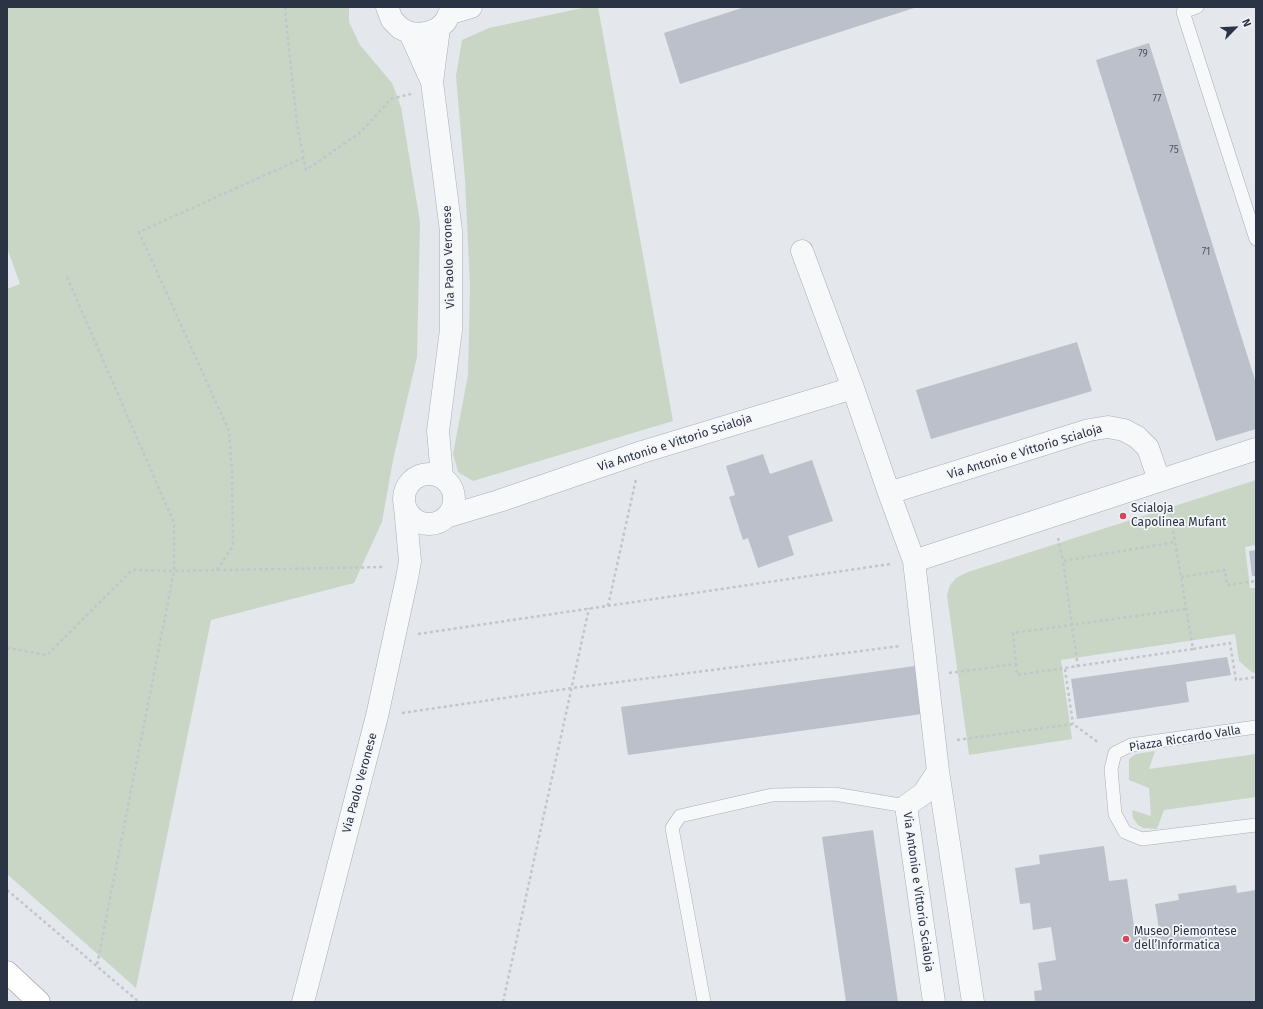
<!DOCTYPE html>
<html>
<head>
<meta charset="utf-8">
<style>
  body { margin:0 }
  #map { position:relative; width:1263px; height:1009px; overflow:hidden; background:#e4e7ec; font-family:"Fira Sans",sans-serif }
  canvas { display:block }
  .frame { position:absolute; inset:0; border:8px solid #2b3445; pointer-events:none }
  .north { position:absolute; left:1215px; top:8px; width:40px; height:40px; -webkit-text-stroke:3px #f4f6f9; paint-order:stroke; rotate:66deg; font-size:11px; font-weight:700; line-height:16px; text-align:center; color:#2b3445 }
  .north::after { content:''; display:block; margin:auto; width:14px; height:18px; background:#2b3445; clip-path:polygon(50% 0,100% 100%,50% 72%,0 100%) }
</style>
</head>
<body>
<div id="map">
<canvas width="1263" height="1009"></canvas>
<div class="frame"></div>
<div class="north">N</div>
</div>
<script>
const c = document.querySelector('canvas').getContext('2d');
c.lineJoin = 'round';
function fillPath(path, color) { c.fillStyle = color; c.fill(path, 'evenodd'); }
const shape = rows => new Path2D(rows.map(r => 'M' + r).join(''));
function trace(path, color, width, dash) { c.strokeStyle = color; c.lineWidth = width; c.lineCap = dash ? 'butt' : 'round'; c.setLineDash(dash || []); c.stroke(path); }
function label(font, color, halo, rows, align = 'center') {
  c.font = font + ' "Fira Sans",sans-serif'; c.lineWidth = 3.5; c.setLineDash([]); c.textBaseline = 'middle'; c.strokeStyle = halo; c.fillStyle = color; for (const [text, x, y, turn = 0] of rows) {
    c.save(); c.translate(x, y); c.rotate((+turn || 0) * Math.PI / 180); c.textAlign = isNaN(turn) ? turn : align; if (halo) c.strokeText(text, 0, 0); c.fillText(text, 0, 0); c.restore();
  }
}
const green = shape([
  [7,7,349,7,349,22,360,45,392,83,401,107,420,222,417,357,393,460,382,522,354,583,211,620,136,988,7,874,7,289,20,284,7,248],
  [587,7,598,7,673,421,473,481,458,472,453,454,468,375,470,286,465,180,456,76,462,40,489,28],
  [1256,480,1256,545,1245,547,1250,588,1256,588,1256,672,1253,673,1239,661,1235,634,1061,660,1072,739,969,755,947,595,950,585,956,578,968,572],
  [1155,751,1149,769,1256,754,1256,797,1164,810,1157,829,1143,828,1138,825,1133,818,1132,810,1151,816,1149,788,1129,780,1129,759,1136,754]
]);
const building = shape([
  [745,7,917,7,680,84,664,33],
  [1149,43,1256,383,1256,429,1216,441,1096,60],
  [1077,342,1092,391,931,439,916,390],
  [763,454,770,474,812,460,833,521,788,536,794,555,758,568,748,538,743,540,729,497,735,495,726,466],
  [1256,550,1256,576,1252,576,1249,551],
  [1227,657,1231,675,1186,682,1189,702,1077,719,1071,679],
  [915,666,922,714,628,755,621,707],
  [873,830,898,1002,846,1002,822,837],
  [1104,846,1109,881,1127,879,1135,933,1159,929,1155,904,1179,900,1178,894,1236,885,1237,893,1256,890,1256,1002,1035,1002,1034,991,1042,990,1038,963,1056,960,1051,927,1033,930,1030,903,1020,904,1015,868,1040,864,1039,855]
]);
const path = shape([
  [286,7,285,11,297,124,306,170,361,132,391,99,411,94],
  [67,277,174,523,174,571,97,965],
  [1166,502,1170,511,1193,649,1230,643,1236,680,1256,677],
  [1058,538,1063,561],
  [217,570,233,546,232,472,229,431,139,232,303,158],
  [1181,577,1225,570,1227,585,1256,581],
  [608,606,636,479],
  [418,634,890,564],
  [7,648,47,655,132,570,174,571,384,567],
  [1016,664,1017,675,1193,649],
  [1078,667,1063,561,1175,542],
  [1065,669,1073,724],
  [949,673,1016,664,1013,633,1186,609],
  [402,713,572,688,900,646],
  [957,740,1073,724,1099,743],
  [7,890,139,1002],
  [503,1002,589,608]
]);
const service = shape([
  [1197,7,1183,12,1256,239],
  [1256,727,1131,745,1115,753,1111,769,1115,814,1125,832,1142,839,1256,825],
  [704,1002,672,828,680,816,772,795,834,794,906,806]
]);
const minor = shape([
  [387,7,392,20,400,28,410,33,420,34,430,32,439,28,446,21,452,7],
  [451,13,471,7],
  [439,28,432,82,451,231,451,330,438,431,442,477],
  [410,33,432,82],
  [802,251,853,388],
  '404 499a25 25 0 1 1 50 0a25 25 0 1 1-50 0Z',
  [889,493,1089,430,1108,427,1124,430,1137,437,1148,448,1159,480],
  [449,516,499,501,642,452,853,388,889,493,914,561,938,771,973,1002],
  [914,561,1256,449],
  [303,1002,377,716,407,578,410,561,405,507],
  [934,1002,906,806,924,793,938,771]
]);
const motorway = shape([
  [7,972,39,1002]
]);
const markers = [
  [1123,516,4,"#d1495b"],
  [1126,939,4,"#d1495b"]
];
const numberNames = [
  ["79",1143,54],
  ["77",1157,99],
  ["75",1174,150],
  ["71",1206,252]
];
const streetNames = [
  ["Via Paolo Veronese",449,257,-92],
  ["Via Antonio e Vittorio Scialoja",675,443,-18],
  ["Via Antonio e Vittorio Scialoja",1025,452,-17],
  ["Piazza Riccardo Valla",1185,739,-9],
  ["Via Paolo Veronese",360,783,-75],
  ["Via Antonio e Vittorio Scialoja",918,892,82]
];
const poiNames = [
  ["Scialoja",1131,509],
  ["Capolinea Mufant",1131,523],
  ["Museo Piemontese",1134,932],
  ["dell’Informatica",1134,946]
];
fillPath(green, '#c9d6c5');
fillPath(building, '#bbc0ca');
trace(service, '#a9aeb7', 14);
trace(minor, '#a9aeb7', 23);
trace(motorway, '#8b94a3', 23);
trace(path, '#c2c5cb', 2.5, [3, 3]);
trace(service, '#f7f8fa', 13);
trace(minor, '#f7f8fa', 22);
trace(motorway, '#fff', 22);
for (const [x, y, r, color] of markers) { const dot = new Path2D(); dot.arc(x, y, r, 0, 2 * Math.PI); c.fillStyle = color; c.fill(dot); trace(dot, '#f4f6f9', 1.5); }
label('10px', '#4f5766', null, numberNames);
label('12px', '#2b3445', '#f4f6f9', streetNames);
label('12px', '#2b3445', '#f4f6f9', poiNames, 'left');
</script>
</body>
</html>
